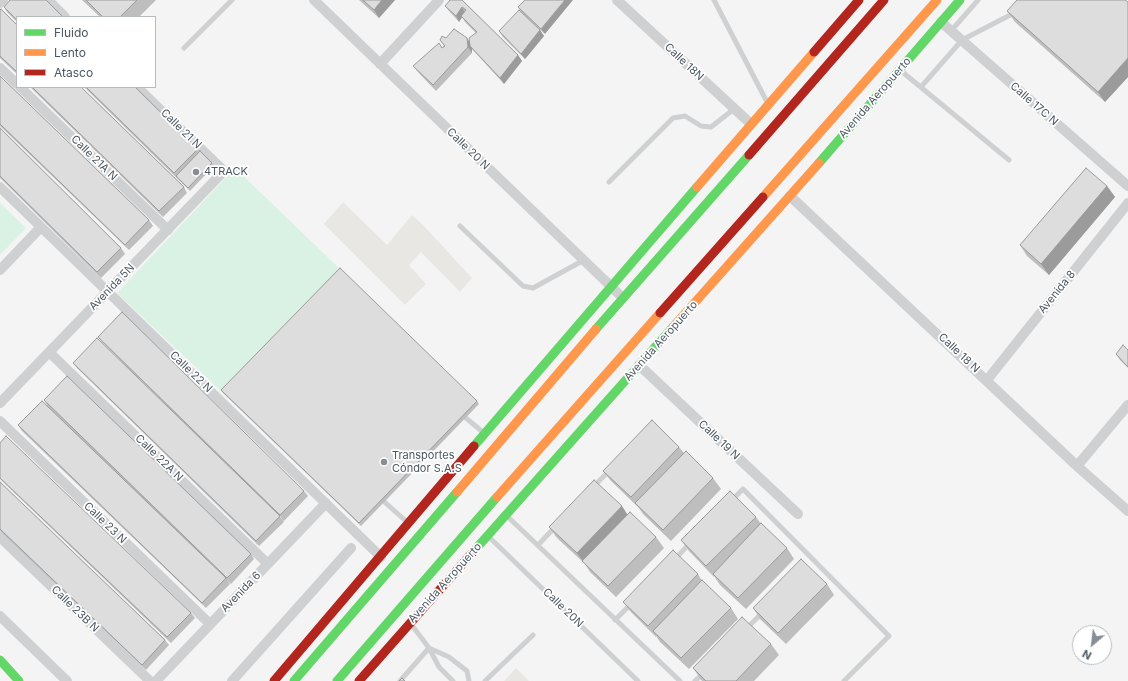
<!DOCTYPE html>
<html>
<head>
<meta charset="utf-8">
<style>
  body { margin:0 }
  #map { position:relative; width:1128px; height:681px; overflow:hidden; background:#f4f4f4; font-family:Inter,sans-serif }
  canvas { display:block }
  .legend { position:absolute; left:16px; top:16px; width:140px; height:72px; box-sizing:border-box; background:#fff; border:1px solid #b7bbc0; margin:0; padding:5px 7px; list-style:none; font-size:12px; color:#4a5661 }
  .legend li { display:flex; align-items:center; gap:8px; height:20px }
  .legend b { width:20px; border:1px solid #b7bbc0 }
  .north { position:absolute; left:1072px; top:625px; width:40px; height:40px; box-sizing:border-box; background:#fff; border:1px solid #b7bbc0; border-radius:50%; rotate:208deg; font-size:11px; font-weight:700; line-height:16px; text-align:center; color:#4a5661 }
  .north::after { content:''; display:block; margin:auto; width:14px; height:18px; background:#868d94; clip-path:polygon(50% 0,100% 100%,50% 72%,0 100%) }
</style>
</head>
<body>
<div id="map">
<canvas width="1128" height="681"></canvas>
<ul class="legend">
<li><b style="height:5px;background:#63d668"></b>Fluido</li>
<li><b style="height:5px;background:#ff974d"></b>Lento</li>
<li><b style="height:5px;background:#b3261e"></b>Atasco</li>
</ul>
<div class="north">N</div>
</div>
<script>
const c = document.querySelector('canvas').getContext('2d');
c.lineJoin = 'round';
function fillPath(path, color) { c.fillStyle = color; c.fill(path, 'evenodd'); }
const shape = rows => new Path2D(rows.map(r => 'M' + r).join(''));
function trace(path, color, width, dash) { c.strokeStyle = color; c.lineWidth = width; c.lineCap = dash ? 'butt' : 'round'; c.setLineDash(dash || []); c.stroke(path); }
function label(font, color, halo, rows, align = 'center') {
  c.font = font + ' Inter,sans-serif'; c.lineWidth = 3.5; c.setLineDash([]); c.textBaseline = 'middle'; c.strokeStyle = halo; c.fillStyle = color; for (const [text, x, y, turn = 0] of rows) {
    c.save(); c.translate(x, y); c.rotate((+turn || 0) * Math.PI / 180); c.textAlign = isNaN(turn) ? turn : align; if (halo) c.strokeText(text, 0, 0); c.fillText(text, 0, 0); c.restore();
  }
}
const commercial = shape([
  [343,202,387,245,412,215,423,225,472,278,460,292,421,252,409,265,426,284,405,305,324,224],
  [516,668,529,681,504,681]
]);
const green = shape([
  [235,168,342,271,223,393,117,293],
  [0,203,26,228,0,255]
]);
const lane = shape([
  [714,0,767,102],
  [951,31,978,0],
  [184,48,232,0],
  [900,70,1009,160],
  [921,87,962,40,1016,12],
  [609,182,673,118,685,116,701,126,711,127,734,109],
  [460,226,523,286,533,288,584,260],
  [461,414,484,433],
  [593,487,610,470],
  [380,498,407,522],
  [731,501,743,489,889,636,844,681],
  [507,516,680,681],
  [488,536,638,681],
  [538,545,556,526],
  [674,560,690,543],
  [615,620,632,603],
  [411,624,429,648,449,657,467,671,469,681],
  [746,629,763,612],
  [400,681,429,648,439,667,453,681],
  [485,681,533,635],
  [695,681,703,674]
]);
const street = shape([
  [48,0,65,17],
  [314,0,623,298],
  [617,0,751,124],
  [0,3,3,0],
  [941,22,1128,186],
  [380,64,439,0],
  [0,68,17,84],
  [20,87,168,230],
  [0,187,381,557],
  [790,196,1077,466,1128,511],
  [0,270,41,227],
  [49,352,268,564],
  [639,365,798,514],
  [987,380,1128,203],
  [0,403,224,171,137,87],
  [0,421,210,624],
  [1077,466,1128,405],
  [0,537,150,681],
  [0,616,67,681],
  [156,681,326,503],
  [232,681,351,548]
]);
const fast = shape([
  [819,163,960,0],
  [596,329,749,155],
  [474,446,697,187],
  [473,552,673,327],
  [0,660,19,681],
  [294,681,457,492],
  [337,681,497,497]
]);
const slow = shape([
  [697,187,814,52],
  [763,197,937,0],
  [673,327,819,163],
  [457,492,596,329],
  [497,497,660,313]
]);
const jam = shape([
  [814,52,859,0],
  [749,155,884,0],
  [660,313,763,197],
  [274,681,474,446],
  [359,681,473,552]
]);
const wall = shape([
  [82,0,156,0,139,17,100,17],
  [359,0,395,0,379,18],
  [462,0,518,55,522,61,504,84,472,49,472,53,436,91,417,71,413,66,444,46,440,40,446,38,469,42,476,33,465,22,462,17,459,22,449,11,445,6],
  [525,0,545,34,522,13,518,7],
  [1128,2,1128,77,1105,102,1015,22,1007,11],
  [4,7,17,17,17,22,7,12],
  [0,10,17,25,17,74,0,58],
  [540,30,544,36,525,59,503,37,499,31],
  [0,76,149,220,153,226,129,250,0,126],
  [30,87,81,87,184,187,187,193,163,217],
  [84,87,135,87,198,149,214,166,190,191],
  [0,128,121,248,125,254,101,278,0,178],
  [1107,186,1115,197,1049,275,1027,256,1020,245],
  [98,337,304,491,308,496,284,521,102,342],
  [1128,350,1128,368,1120,360,1116,354],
  [73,363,280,516,284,522,259,546,77,368],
  [221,390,477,401,479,404,361,526,223,393],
  [44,400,251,554,254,559,231,584,227,580,230,584,206,608,22,431,18,425,47,405],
  [0,443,191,613,195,618,171,643,0,479],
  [679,447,684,453,713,478,721,489,671,541,643,514,639,508,611,481,603,471],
  [0,482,165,640,169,645,146,670,0,531],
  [627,515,656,537,664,548,616,597,590,572,585,564,557,538,549,527],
  [756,517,761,524,787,548,794,559,746,609,720,585,714,576,714,577,689,551,681,540],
  [698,574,702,581,731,608,738,619,689,669,660,642,656,636,656,637,631,612,623,602],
  [827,584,834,595,786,644,760,619,753,608],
  [771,644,779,655,754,681,702,681,693,668]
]);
const shadedWall = shape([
  [382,0,395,0,379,18,374,10],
  [565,0,573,0,545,34,541,29],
  [462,7,465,13,459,22,456,16],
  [540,30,544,36,525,59,521,54],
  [467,38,471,44,470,46,472,49,472,53,468,47],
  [518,55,522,61,504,84,500,78],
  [1128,58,1128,77,1105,102,1098,92],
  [1107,186,1115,197,1049,275,1041,264],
  [622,506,629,517,582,561,585,564,577,553]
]);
const building = shape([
  [10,0,46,0,63,17,17,17,17,20,4,7,10,0],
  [86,0,137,0,120,17,103,17,86,0],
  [363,0,382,0,374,10,363,0],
  [450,0,462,0,518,55,500,78,470,46,469,38,477,32,461,16,466,10,462,7,456,16,445,6,450,0],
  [525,0,565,0,541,29,518,7,525,0],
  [1017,0,1125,0,1128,2,1128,58,1098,92,1007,11,1017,0],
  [1,9,17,25,17,72,0,56,0,10,1,9],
  [519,10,540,30,521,54,499,31,519,10],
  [454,29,467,38,468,47,433,85,413,66,439,43,442,48,445,46,440,40,442,36,446,38,454,29],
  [0,76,149,220,125,245,0,124,0,76],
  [32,87,81,87,184,187,159,211,32,87],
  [86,87,135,87,198,149,174,173,86,87],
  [0,128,121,248,97,272,0,176,0,128],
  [200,151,212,163,188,188,176,176,200,151],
  [1086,168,1107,186,1041,264,1020,245,1086,168],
  [340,268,477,401,359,523,221,390,340,268],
  [122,312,304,491,280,515,98,337,122,312],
  [97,338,280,516,256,541,73,363,97,338],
  [1123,345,1128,350,1128,367,1116,354,1123,345],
  [67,376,251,554,227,578,44,400,67,376],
  [42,401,226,578,202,603,18,425,42,401],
  [652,420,679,447,631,497,603,471,652,420],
  [6,436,191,613,167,637,0,478,0,443,6,436],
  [686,451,713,478,663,530,635,503,686,451],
  [594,480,622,506,577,553,549,527,594,480],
  [0,482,165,640,142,665,0,529,0,482],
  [730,491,756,517,706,566,681,540,730,491],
  [630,512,656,537,608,586,582,561,630,512],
  [761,523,787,548,738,598,713,574,761,523],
  [673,550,698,574,648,626,623,602,673,550],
  [801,559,827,584,778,633,753,608,801,559],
  [702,580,731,608,681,658,653,631,702,580],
  [742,617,771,644,736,681,706,681,693,668,742,617],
  [402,678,405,681,399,681,402,678]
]);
const markers = [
  [196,172,4,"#868d94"],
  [384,462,4,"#868d94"]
];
const streetNames = [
  ["Calle 18N",684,62,43],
  ["Avenida Aeropuerto",875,98,-49],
  ["Calle 17C N",1034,104,41],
  ["Calle 21 N",181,129,44],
  ["Calle 20 N",468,149,44],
  ["Calle 21A N",94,158,44],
  ["Avenida 5N",112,287,-46],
  ["Avenida 8",1057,292,-51],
  ["Avenida Aeropuerto",661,341,-48],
  ["Calle 18 N",959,353,43],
  ["Calle 22 N",191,372,44],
  ["Calle 19 N",719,440,43],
  ["Calle 22A N",159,458,44],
  ["Calle 23 N",105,523,44],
  ["Avenida Aeropuerto",445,583,-48],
  ["Avenida 6",241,592,-46],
  ["Calle 20N",563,608,44],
  ["Calle 23B N",75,609,44]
];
const poiNames = [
  ["4TRACK",204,172],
  ["Transportes",392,456],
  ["Cóndor S.A.S",392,469]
];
fillPath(commercial, '#e8e7e3');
fillPath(green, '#d9f2e3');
trace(lane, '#ced0d2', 5);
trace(street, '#ced0d2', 10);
trace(fast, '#63d668', 9);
trace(slow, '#ff974d', 9);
trace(jam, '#b3261e', 9);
fillPath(wall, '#bebebf');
fillPath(shadedWall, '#9b9b9b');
fillPath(building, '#ddddde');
trace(building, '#9b9b9b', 1);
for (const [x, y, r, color] of markers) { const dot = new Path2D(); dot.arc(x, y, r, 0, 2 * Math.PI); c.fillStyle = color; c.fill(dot); trace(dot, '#fff', 1.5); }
label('11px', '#4a5661', '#fff', streetNames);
label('11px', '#4a5661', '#fff', poiNames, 'left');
</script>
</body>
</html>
